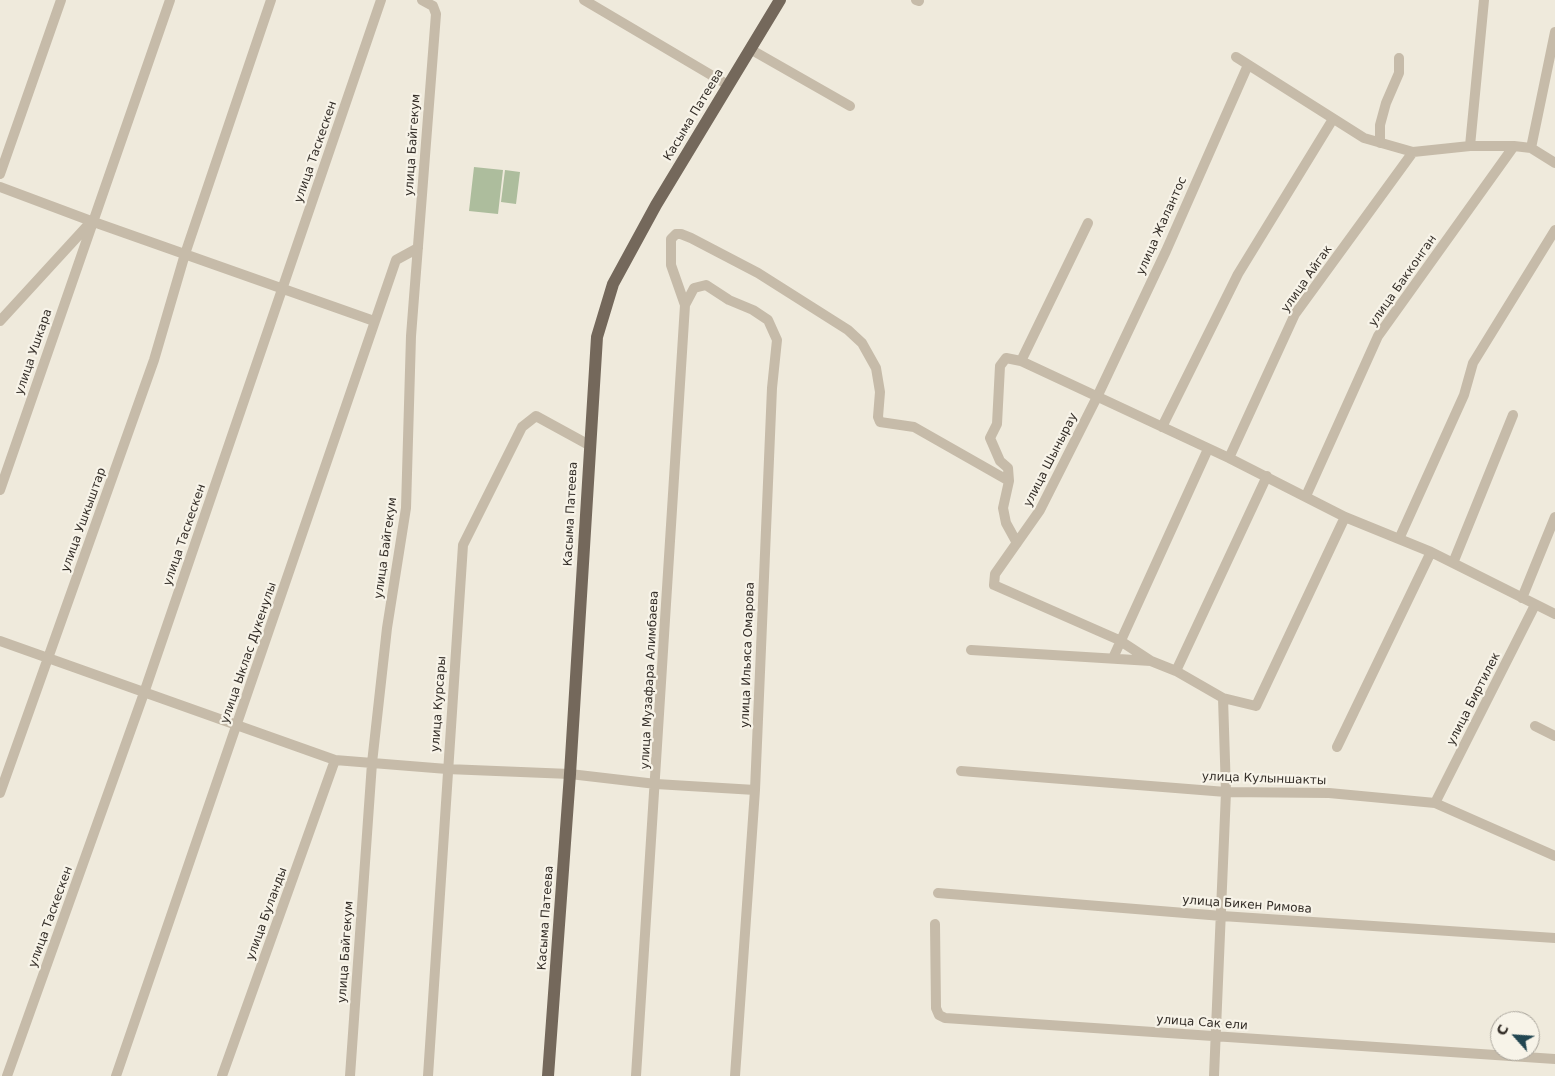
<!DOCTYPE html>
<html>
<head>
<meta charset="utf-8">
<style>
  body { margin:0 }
  #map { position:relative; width:1555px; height:1076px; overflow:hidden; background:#efeadc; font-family:"DejaVu Sans",sans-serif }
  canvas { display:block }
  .north { position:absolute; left:1490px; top:1011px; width:50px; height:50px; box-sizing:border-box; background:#f7f3e8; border:1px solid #a9a49b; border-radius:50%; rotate:296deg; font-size:14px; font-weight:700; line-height:20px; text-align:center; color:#342e28 }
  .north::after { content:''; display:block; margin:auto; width:18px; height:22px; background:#224651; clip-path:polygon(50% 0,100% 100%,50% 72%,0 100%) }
</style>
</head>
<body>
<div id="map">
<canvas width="1555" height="1076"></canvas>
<div class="north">С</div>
</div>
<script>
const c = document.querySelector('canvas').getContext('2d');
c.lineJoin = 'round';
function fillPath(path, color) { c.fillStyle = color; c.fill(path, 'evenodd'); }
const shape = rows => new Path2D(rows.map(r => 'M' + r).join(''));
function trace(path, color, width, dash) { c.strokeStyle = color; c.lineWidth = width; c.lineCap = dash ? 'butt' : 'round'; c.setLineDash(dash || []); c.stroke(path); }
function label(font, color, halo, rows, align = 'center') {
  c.font = font + ' "DejaVu Sans",sans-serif'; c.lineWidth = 4.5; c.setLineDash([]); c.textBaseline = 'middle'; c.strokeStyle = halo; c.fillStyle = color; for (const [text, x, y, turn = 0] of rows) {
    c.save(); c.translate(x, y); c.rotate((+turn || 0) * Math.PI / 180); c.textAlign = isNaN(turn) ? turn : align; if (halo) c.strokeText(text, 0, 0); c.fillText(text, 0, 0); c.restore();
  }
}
const green = shape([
  [474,167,503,170,498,214,469,211],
  [505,170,520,172,516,204,501,202]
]);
const minor = shape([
  [584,0,728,85],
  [916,0,919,1],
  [750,49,850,106],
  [1236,57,1364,138,1413,152,1470,146,1514,146,1531,148,1555,163],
  [1380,143,1380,125,1386,103,1399,73,1399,58],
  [1470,146,1484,0],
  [1531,148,1555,32],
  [0,174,61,0],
  [0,187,91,221,374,321],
  [685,305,671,265,671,239,676,234,681,234,691,238,758,273,848,330,862,343,876,368,880,392,878,417,880,422,914,427,1009,481],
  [0,321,89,224],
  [1021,361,1088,223],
  [1162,427,1238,274,1333,119],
  [1229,458,1295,314,1413,152],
  [0,490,170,0],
  [1306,496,1378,336,1514,146],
  [1399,539,1464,395,1473,363,1555,230],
  [1017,543,1006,523,1003,508,1009,481,1008,468,1000,461,990,438,997,424,1000,366,1006,358,1021,361,1229,458,1345,517,1431,552,1555,614],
  [1453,563,1513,415],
  [1522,598,1555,517],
  [0,641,335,760,447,769,570,774,656,784,755,790],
  [971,650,1151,661,1176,671,1223,698,1256,706,1345,517],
  [1113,658,1208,449],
  [1151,661,1119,640,994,585,995,574,1040,510,1097,397,1166,251,1248,65],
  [1176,671,1267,476],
  [1535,726,1555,736],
  [1337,747,1431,552],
  [961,771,1226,792,1329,793,1435,803,1555,856],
  [0,793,154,360,185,254,271,0],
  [1435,803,1535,605],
  [938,893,1222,916,1555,938],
  [935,924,936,1008,939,1015,945,1018,1555,1059],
  [7,1076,144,693,381,0],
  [116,1076,396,260,418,248],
  [222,1076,335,760],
  [350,1076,372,763,387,628,406,508,411,336,436,14,433,6,422,0],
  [428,1076,463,545,522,427,536,416,589,445],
  [636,1076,685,305,694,288,706,285,729,300,753,310,768,320,777,340,772,388,755,790,735,1076],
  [1214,1076,1226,792,1223,698]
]);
const major = shape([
  [548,1076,570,774,597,337,613,284,656,205,780,0]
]);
const streetNames = [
  ["Касыма Патеева",694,115,-59],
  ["улица Байгекум",413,145,-86],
  ["улица Таскескен",316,152,-71],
  ["улица Жалантос",1162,226,-66],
  ["улица Айгак",1307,279,-55],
  ["улица Бакконган",1403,281,-55],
  ["улица Ушкара",34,352,-71],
  ["улица Шынырау",1051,460,-63],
  ["Касыма Патеева",571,514,-87],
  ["улица Ушкыштар",84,520,-70],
  ["улица Таскескен",185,535,-71],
  ["улица Байгекум",386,548,-82],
  ["улица Ыклас Дукенулы",249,653,-71],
  ["улица Ильяса Омарова",748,655,-88],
  ["улица Музафара Алимбаева",650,680,-87],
  ["улица Биртилек",1474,699,-63],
  ["улица Курсары",439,704,-86],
  ["улица Кулыншакты",1264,779,2],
  ["улица Бикен Римова",1247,905,4],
  ["улица Буланды",267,914,-70],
  ["улица Таскескен",51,917,-70],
  ["Касыма Патеева",546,918,-86],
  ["улица Байгекум",346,952,-86],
  ["улица Сак ели",1202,1023,4]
];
fillPath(green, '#adbd9d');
trace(minor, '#c6bba9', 10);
trace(major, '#74685b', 12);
label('12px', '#342e28', '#f7f3e8', streetNames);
</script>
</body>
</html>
